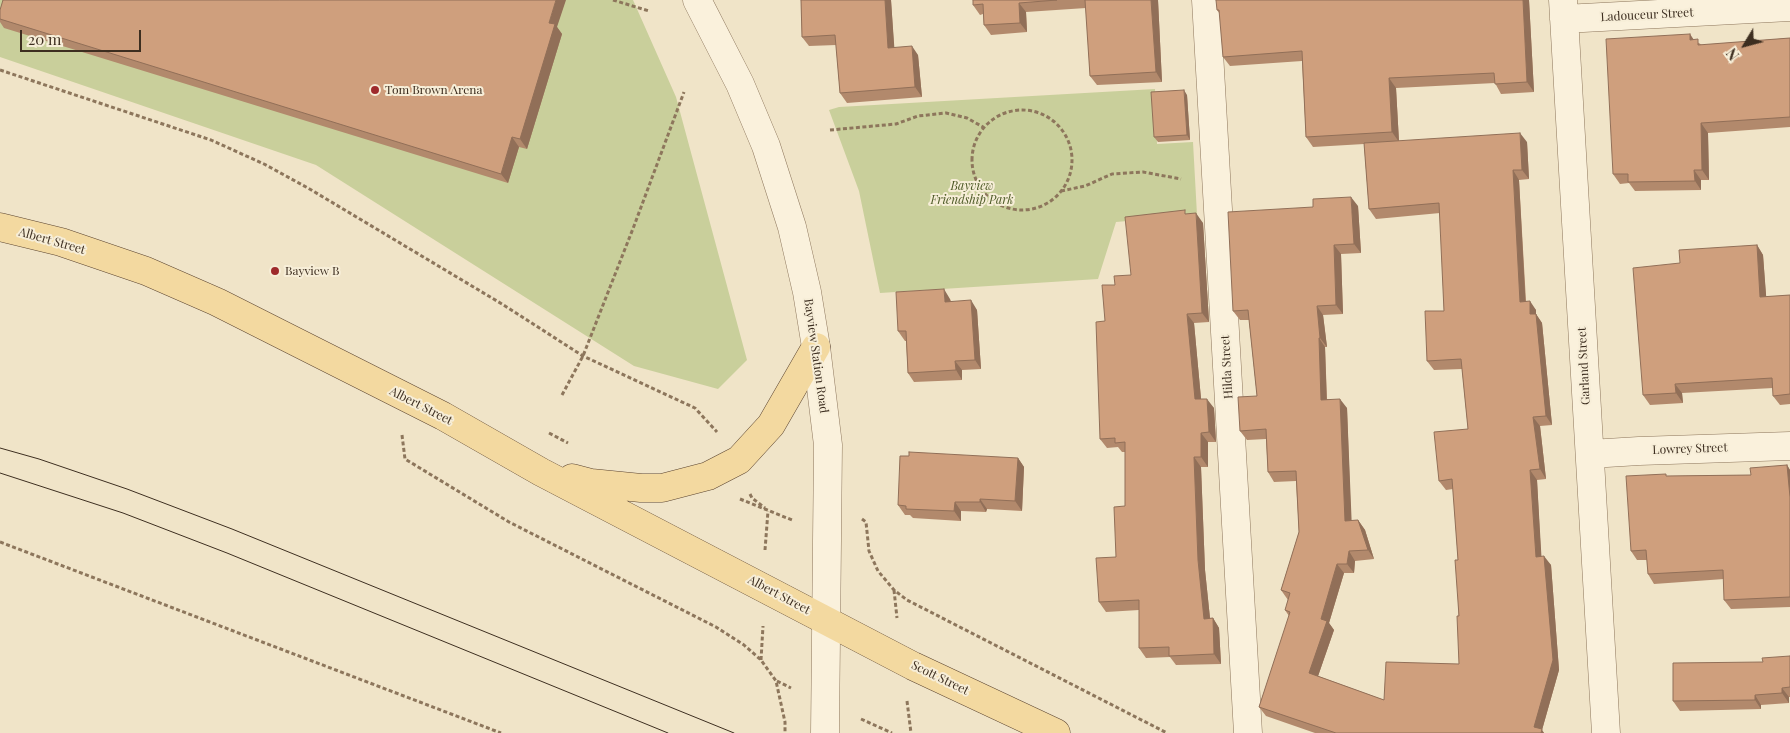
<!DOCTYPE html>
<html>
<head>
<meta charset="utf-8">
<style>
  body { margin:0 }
  #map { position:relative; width:1790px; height:733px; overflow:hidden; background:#f0e4c8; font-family:"Playfair Display",serif }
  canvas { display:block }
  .north { position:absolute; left:1720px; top:20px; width:50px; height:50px; -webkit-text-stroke:4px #f7eed8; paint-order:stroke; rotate:233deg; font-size:14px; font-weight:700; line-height:20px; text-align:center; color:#3d2e20 }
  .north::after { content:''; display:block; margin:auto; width:18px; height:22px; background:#3d2e20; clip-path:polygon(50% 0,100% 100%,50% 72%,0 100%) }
  .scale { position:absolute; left:20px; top:30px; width:121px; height:22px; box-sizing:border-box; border:2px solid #3d2e20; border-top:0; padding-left:6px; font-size:15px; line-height:18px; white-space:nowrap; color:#3d2e20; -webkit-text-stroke:4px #f7eed8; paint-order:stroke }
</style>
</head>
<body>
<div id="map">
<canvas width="1790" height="733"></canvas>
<div class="north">N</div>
<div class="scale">20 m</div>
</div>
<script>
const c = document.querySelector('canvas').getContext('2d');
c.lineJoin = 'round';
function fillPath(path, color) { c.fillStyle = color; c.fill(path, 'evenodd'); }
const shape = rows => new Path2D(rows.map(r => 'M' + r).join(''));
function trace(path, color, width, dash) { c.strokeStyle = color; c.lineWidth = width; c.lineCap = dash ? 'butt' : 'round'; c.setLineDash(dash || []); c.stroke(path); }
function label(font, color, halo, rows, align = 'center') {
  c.font = font + ' "Playfair Display",serif'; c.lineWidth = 4; c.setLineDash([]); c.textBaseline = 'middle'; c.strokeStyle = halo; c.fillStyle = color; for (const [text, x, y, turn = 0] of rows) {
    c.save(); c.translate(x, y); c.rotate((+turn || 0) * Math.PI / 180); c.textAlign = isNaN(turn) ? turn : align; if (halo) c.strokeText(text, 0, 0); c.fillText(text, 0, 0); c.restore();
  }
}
const green = shape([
  [0,0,633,0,676,97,747,360,718,389,634,366,316,165,0,57],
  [1155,89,1157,144,1193,142,1197,215,1116,222,1098,279,880,293,859,191,829,110,839,107]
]);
const path = shape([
  [613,0,649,11],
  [0,70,211,140,264,164,308,188,502,304,583,356,695,408,717,432],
  '972 160a50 50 0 1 1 100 0a50 50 0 1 1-100 0Z',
  [830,130,896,124,918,116,946,113,967,118,983,127],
  [1061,191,1085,186,1112,174,1143,172,1181,179],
  [562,395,583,356,634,226,684,92],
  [549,433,568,443],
  [402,435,405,459,509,522,716,627,744,645,761,660,776,681,785,722,785,733],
  [750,494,752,498,765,508],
  [740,499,792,520],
  [862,519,866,522,869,551,878,571,894,590,907,600,1167,733],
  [0,542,501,733],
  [765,550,768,511],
  [894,590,897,618],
  [761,660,763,626],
  [777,681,791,688],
  [907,701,911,733],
  [861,719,892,733]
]);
const minor = shape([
  [697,0,740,84,766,146,792,227,807,292,816,347,828,445,825,733],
  [1206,0,1248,733],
  [1563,0,1606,733],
  [1564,19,1790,7],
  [1590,454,1639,451,1790,446]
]);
const major = shape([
  [0,227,61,242,146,271,217,302,443,416,541,472,913,666,1056,733],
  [572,478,591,483,641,488,662,488,708,476,739,460,771,425,816,347]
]);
const tram = shape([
  [0,448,39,459,127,489,232,529,734,733],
  [0,473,123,513,227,553,668,733]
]);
const wall = shape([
  [801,0,891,0,894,47,918,55,922,97,847,103,840,93,836,45,809,46,802,37],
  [973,0,1158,0,1162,82,1097,85,1090,76,1086,8,1026,12,1027,32,991,35,984,25,983,14,980,15,973,5],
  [1529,0,1534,92,1501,94,1495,83,1396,88,1399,141,1527,142,1529,179,1519,180,1526,301,1536,310,1536,314,1542,323,1552,425,1540,426,1546,479,1537,480,1541,556,1551,565,1559,670,1542,730,1544,733,1315,733,1266,716,1259,707,1289,616,1285,610,1288,600,1281,590,1299,532,1296,481,1274,482,1268,472,1266,439,1247,440,1240,431,1257,396,1249,320,1240,320,1233,311,1358,206,1361,253,1341,254,1343,314,1323,315,1327,347,1325,347,1327,399,1347,408,1351,521,1358,520,1365,530,1374,559,1355,561,1354,573,1344,573,1329,623,1334,630,1318,676,1384,700,1459,664,1458,560,1453,489,1446,490,1439,481,1468,429,1462,369,1434,370,1427,361,1444,311,1440,213,1376,219,1369,209,1364,144,1313,147,1306,137,1302,61,1230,66,1223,57,1220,14,1217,10],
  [0,10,557,27,562,34,527,149,519,147,508,183,4,28,0,22],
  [1790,38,1790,127,1708,133,1709,180,1701,180,1701,190,1635,191,1629,183,1620,184,1613,174,1694,40,1702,45],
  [1187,95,1190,140,1158,142,1154,137],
  [1187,214,1203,223,1209,322,1194,323,1201,399,1214,408,1216,442,1208,442,1208,467,1201,467,1205,570,1210,618,1213,618,1219,628,1221,664,1176,665,1170,657,1146,658,1139,648,1139,610,1106,612,1099,602,1116,557,1125,506,1125,452,1122,452,1118,447,1107,448,1100,439,1105,321,1115,285,1131,275],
  [1757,245,1763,255,1766,297,1790,295,1790,404,1780,405,1773,396,1773,388,1682,393,1683,403,1650,405,1643,395,1680,263],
  [950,299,951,301,977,310,981,369,962,370,962,380,914,382,908,373,906,341,905,341,898,331],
  [909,456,1018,458,1024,467,1022,511,987,509,986,512,961,511,961,521,913,518,910,515,905,515,898,505],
  [1787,465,1790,470,1790,607,1731,609,1724,600,1724,579,1654,584,1648,574,1647,560,1637,560,1631,551,1668,476,1751,475],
  [1790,656,1790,697,1789,697,1789,703,1761,705,1761,709,1680,711,1673,701,1763,662]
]);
const shadedWall = shape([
  [556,0,566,0,557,27,562,34,527,149,520,139,549,23],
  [885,0,891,0,895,57,888,48],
  [1151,0,1158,0,1162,82,1156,72],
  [1523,0,1529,0,1534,92,1527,82],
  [1019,3,1026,12,1027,32,1020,23],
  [1690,34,1696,43,1690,40],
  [912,46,918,55,922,97,915,87],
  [1389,78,1396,88,1399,142,1392,132],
  [1184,90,1187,95,1190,140,1187,135],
  [1701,123,1708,133,1709,180,1702,170],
  [1520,133,1527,142,1529,179,1522,170],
  [512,137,519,147,508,183,501,174],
  [1513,170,1519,180,1526,311,1520,302],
  [1694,170,1701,180,1701,190,1695,181],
  [1351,197,1358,206,1361,253,1354,244],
  [1196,213,1203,223,1209,322,1202,313],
  [1334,245,1341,254,1343,314,1336,305],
  [1757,245,1763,255,1767,307,1760,297],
  [944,289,950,299,951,311,945,302],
  [971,300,977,310,981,369,975,360],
  [1530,301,1536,310,1536,314,1542,323,1552,425,1546,416,1530,314],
  [1317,306,1323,315,1327,347,1320,338],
  [1187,314,1194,323,1202,409,1195,399],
  [1319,338,1325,347,1327,409,1321,400],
  [955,361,962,370,962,380,956,370],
  [1675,384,1682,393,1683,403,1676,393],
  [1207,399,1214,408,1216,442,1209,432],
  [1340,399,1347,408,1352,530,1345,521],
  [1533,417,1540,426,1546,479,1540,469],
  [1201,433,1208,442,1208,467,1201,457],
  [1194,457,1201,467,1205,570,1211,628,1204,619,1198,560],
  [1018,458,1024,467,1022,511,1015,501],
  [1787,465,1790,470,1790,497],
  [1530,470,1537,480,1542,566,1536,557],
  [980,499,987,509,986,512,980,502],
  [955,502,961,511,961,521,954,511],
  [1358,520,1365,530,1374,559,1368,550],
  [1349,551,1355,561,1354,573,1347,564],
  [1544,556,1551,565,1559,670,1542,730,1544,733,1538,733,1534,727],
  [1337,564,1344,573,1329,623,1334,630,1316,682,1309,673,1321,619],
  [1213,618,1219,628,1221,664,1214,654],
  [1782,688,1789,697,1789,703,1782,693],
  [1755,695,1761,705,1761,709,1755,700]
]);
const building = shape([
  [3,0,556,0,549,23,555,24,520,139,512,137,501,174,0,19,0,10,3,0],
  [801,0,885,0,888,48,912,46,915,87,840,93,835,35,802,37,801,0],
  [973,0,1057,0,1019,3,1020,23,984,25,983,4,973,5,973,0],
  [1085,0,1151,0,1156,72,1090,76,1085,0],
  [1216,0,1523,0,1527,82,1495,84,1494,73,1389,78,1392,132,1306,137,1302,51,1223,57,1219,10,1217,10,1216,0],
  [1690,34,1690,40,1698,39,1698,45,1790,38,1790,117,1701,123,1702,170,1694,170,1695,181,1628,182,1628,174,1613,174,1606,39,1690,34],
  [1184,90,1187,135,1154,137,1151,92,1184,90],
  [1520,133,1522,170,1513,170,1520,302,1530,301,1530,314,1536,314,1546,416,1533,417,1540,469,1530,470,1536,557,1544,556,1553,660,1534,727,1542,729,1541,733,1336,733,1259,707,1290,612,1285,610,1290,593,1281,590,1299,532,1296,471,1268,472,1266,429,1240,431,1238,397,1257,396,1248,310,1233,311,1228,212,1313,207,1313,199,1351,197,1354,244,1334,245,1336,305,1317,306,1320,338,1319,338,1321,400,1340,399,1345,521,1358,520,1368,550,1349,551,1347,564,1337,564,1321,619,1327,621,1309,673,1384,700,1386,662,1459,664,1457,616,1459,616,1455,560,1458,560,1452,479,1439,481,1434,432,1468,429,1461,359,1427,361,1425,311,1444,311,1439,203,1369,209,1364,143,1520,133],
  [1185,210,1185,214,1196,213,1202,313,1187,314,1195,399,1207,399,1209,432,1201,433,1201,457,1194,457,1198,560,1204,619,1213,618,1214,654,1169,656,1169,647,1139,648,1139,600,1099,602,1096,558,1116,557,1114,507,1125,506,1125,442,1115,443,1115,438,1100,439,1096,322,1105,321,1102,285,1115,285,1114,276,1131,275,1125,217,1185,210],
  [1757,245,1760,297,1790,295,1790,394,1773,396,1772,378,1675,384,1676,393,1643,395,1633,268,1680,263,1679,250,1757,245],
  [944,289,945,302,971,300,975,360,955,361,956,370,908,373,906,331,898,331,896,292,944,289],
  [909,452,1018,458,1015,501,980,499,980,502,955,502,954,511,906,509,906,506,898,505,900,456,909,456,909,452],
  [1787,465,1790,497,1790,597,1724,600,1723,570,1648,574,1646,550,1631,551,1626,476,1666,474,1666,476,1751,475,1750,468,1787,465],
  [1790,656,1790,687,1782,688,1782,693,1755,695,1755,700,1673,701,1673,663,1763,662,1762,658,1790,656]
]);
const markers = [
  [375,90,5,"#9e2a2b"],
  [275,271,5,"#9e2a2b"]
];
const streetNames = [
  ["Ladouceur Street",1647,15,-3],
  ["Albert Street",52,241,16],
  ["Bayview Station Road",816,356,82],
  ["Garland Street",1584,366,-93],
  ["Hilda Street",1227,367,-93],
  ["Albert Street",421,406,27],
  ["Lowrey Street",1690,449,-2],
  ["Albert Street",779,595,28],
  ["Scott Street",940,678,26]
];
const poiNames = [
  ["Tom Brown Arena",385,90],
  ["Bayview B",285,271]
];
const parkNames = [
  ["Bayview",972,186],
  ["Friendship Park",972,200]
];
fillPath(green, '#c9cf9b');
trace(minor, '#8d765c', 29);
trace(major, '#5b4430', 29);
trace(path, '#8d765c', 3, [4, 2.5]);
trace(minor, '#faf1dc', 28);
trace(major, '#f3d9a0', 28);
trace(tram, '#3d2e20', 1);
fillPath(wall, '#b2896c');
fillPath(shadedWall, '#916f58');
fillPath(building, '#cf9f7d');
trace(building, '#916f58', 1);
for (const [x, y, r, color] of markers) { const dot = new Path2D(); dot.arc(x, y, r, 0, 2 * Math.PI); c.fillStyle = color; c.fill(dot); trace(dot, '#f7eed8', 2); }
label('12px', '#3d2e20', '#f7eed8', streetNames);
label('12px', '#3d2e20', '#f7eed8', poiNames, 'left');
label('italic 12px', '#4d5a26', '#f7eed8', parkNames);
</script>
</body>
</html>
